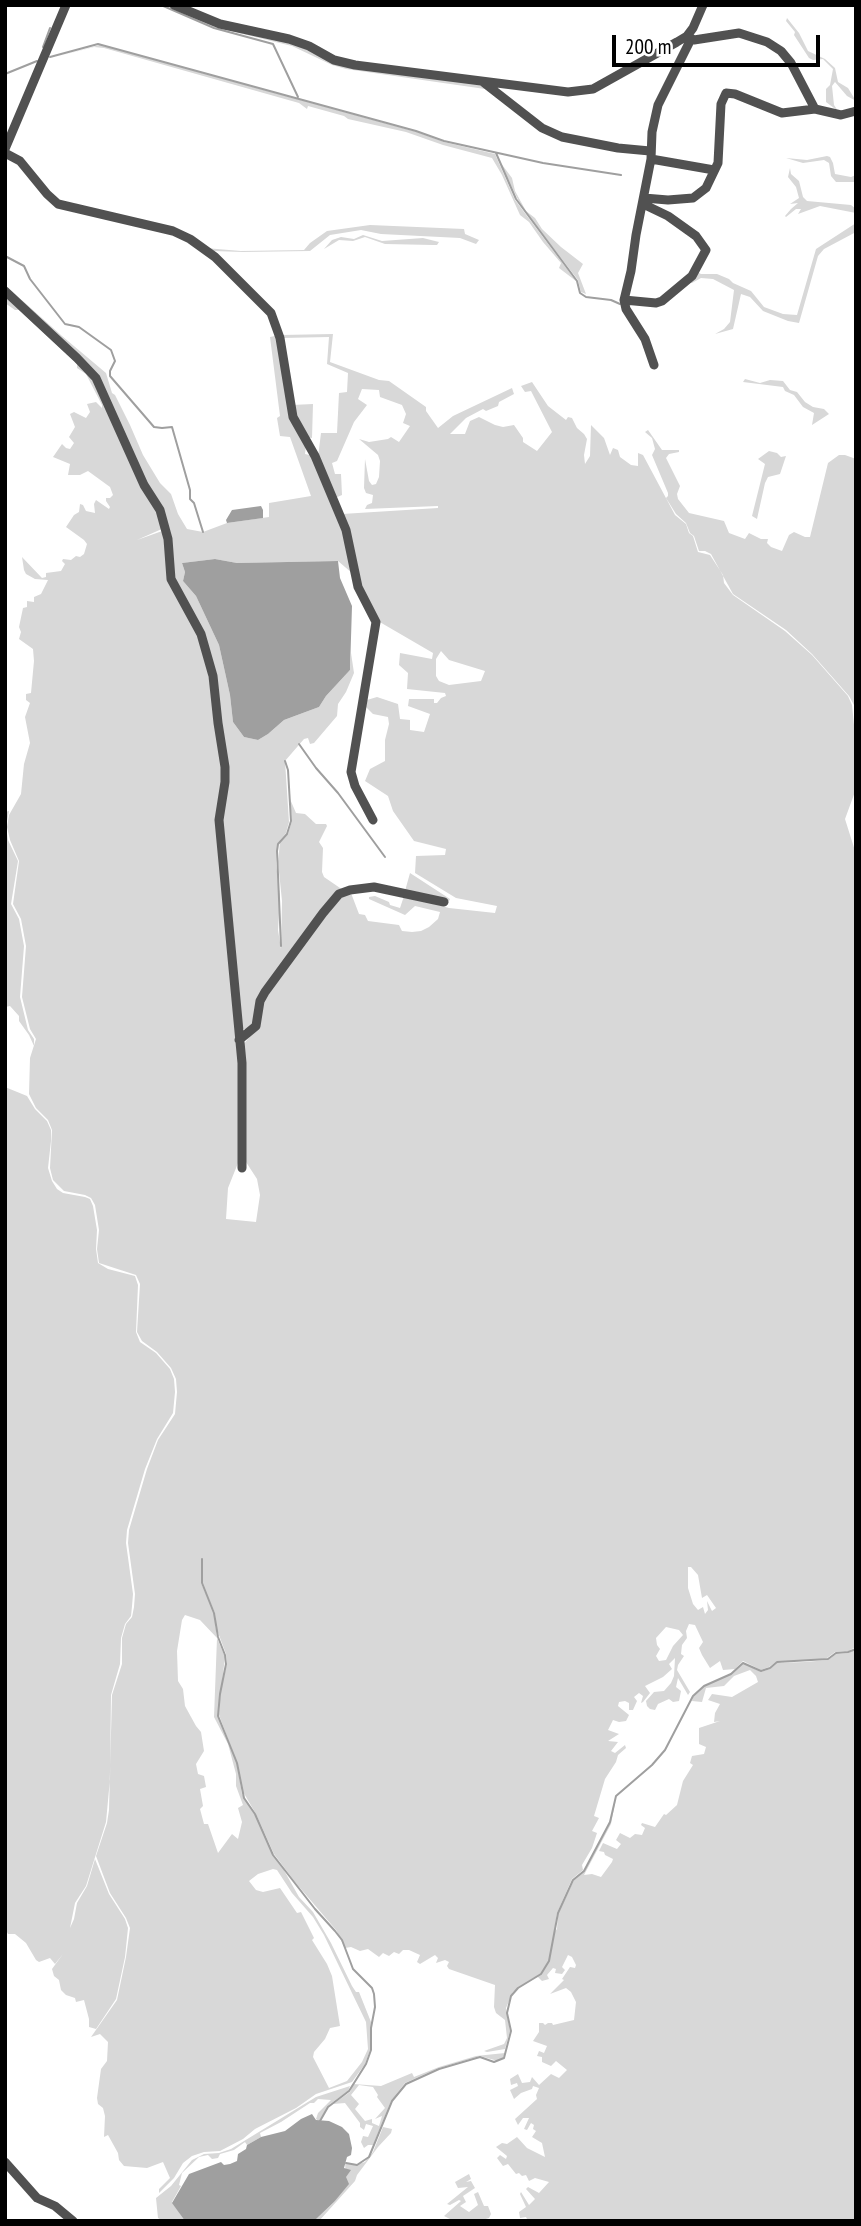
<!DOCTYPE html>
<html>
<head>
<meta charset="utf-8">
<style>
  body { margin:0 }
  #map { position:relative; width:861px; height:2226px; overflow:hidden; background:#fff; font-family:"PT Sans Narrow",sans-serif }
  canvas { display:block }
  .frame { position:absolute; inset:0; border:7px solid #000; pointer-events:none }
  .scale { position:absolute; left:612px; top:35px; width:208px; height:32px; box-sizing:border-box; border:4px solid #000; border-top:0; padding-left:9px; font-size:21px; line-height:24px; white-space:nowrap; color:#000; -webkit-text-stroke:5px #fff; paint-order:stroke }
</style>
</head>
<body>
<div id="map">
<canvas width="861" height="2226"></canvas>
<div class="frame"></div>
<div class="scale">200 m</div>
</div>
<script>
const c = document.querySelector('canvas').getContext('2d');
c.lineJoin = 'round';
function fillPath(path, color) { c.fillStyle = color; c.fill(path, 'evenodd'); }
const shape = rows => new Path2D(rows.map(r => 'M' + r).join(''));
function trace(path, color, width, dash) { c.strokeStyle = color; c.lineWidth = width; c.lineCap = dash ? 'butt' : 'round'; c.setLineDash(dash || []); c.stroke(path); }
const green = shape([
  [164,5,171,5,292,43,330,60,478,84,485,89,346,69,332,65,292,46,214,27],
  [787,18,799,33,808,51,825,59,835,68,838,82,848,88,856,101,847,96,835,82,832,86,834,105,838,111,826,102,826,89,830,85,833,69,823,59,813,60,809,58,794,35,795,32,786,21],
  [100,45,417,132,444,142,495,154,515,200,576,281,559,268,561,263,543,242,529,222,520,215,502,175,492,158,443,145,406,132,348,119,344,116,308,106,307,109,299,103,104,48,94,47,55,57],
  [6,156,19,162,28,171,46,196,60,207,173,233,186,238,206,252,264,307,276,327,292,419,306,446,305,454,314,456,346,534,352,573,338,561,237,563,215,559,182,563,185,572,183,581,196,596,219,645,230,695,233,722,244,737,258,740,268,734,284,720,319,707,326,696,350,670,351,653,354,673,346,692,338,704,337,716,314,743,310,744,308,738,304,739,285,761,289,822,286,833,277,844,276,863,280,897,278,930,281,949,282,901,278,862,280,842,288,834,292,821,290,799,296,813,305,814,316,824,326,824,327,826,319,842,323,848,322,872,324,877,343,890,324,909,264,988,258,1004,255,1021,248,1030,240,1028,221,830,221,816,228,782,227,755,218,708,217,679,206,642,174,578,169,536,162,508,144,478,95,374,5,288,5,285,62,336,106,373,112,393,115,395,130,425,143,455,160,483,171,494,178,514,187,529,203,532,227,523,269,517,269,503,311,496,290,437,280,436,277,418,280,416,270,337,275,336,274,329,270,318,262,308,200,248,187,239,173,233,58,207,48,200,20,164,10,158,7,158,5,161],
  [827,156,830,157,833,163,835,174,851,177,856,175,856,182,836,182,831,176,829,163,824,160,803,163,786,158,807,160],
  [500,162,512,178,515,191,526,211,535,218,542,229,561,247,583,264,578,273,586,294,581,292,578,280,521,206],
  [790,168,791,174,799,181,803,197,807,201,851,205,856,209,856,213,820,206,798,214,801,209,796,209,786,217,785,216,791,209,798,203,790,204,799,198,796,187,788,177],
  [856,223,856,232,824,249,818,256,799,323,788,321,763,311,750,297,741,294,733,329,715,334,724,329,730,322,734,290,713,279,701,278,692,283,687,282,697,272,701,274,717,274,729,279,733,283,751,291,764,307,783,314,797,315,816,249],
  [370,225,464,229,465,234,479,240,476,244,460,238,381,234,361,230,330,235,310,251,243,252,213,251,205,248,241,251,304,250,310,243,327,231],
  [363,235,382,241,423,238,439,242,437,245,433,245,385,244,365,237,353,241,339,240,324,249,332,240,341,237,354,239],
  [5,293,92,376,164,528,137,540,165,530,167,561,203,643,224,767,219,811,238,1040,238,1163,228,1188,226,1219,256,1222,260,1195,257,1179,246,1162,243,1045,255,1030,262,1003,339,897,351,893,359,914,365,915,368,921,399,925,402,931,412,932,421,931,429,927,438,919,440,912,415,906,405,915,369,899,369,897,375,896,389,902,390,905,400,908,404,896,449,908,495,913,497,906,456,898,415,873,416,856,445,855,446,849,414,841,393,811,388,796,365,781,370,769,385,761,385,740,389,724,388,717,373,714,366,707,367,700,377,697,398,704,400,719,410,720,410,730,424,732,430,714,408,706,409,699,434,699,434,703,437,703,441,698,446,696,445,693,407,689,408,673,399,665,400,653,432,659,433,653,378,621,365,598,342,514,438,508,438,506,365,509,367,505,372,503,373,495,366,493,364,488,365,459,369,481,372,485,376,484,379,477,380,461,378,455,359,439,369,442,388,439,391,437,399,442,410,426,403,423,406,414,402,405,380,397,379,390,362,389,358,399,367,405,354,422,337,461,332,463,335,474,341,474,342,495,335,498,318,457,321,433,337,433,339,393,347,392,348,373,327,364,329,337,282,338,281,335,333,334,330,362,379,380,389,381,426,407,426,411,438,428,453,416,512,388,514,394,499,402,498,406,486,411,483,409,466,418,450,434,465,434,470,421,479,417,495,425,503,427,514,425,523,438,523,442,537,451,552,432,531,391,525,392,521,386,532,382,548,406,566,420,568,417,572,418,577,428,584,434,587,439,584,455,585,464,590,456,591,425,604,438,610,455,613,448,618,450,620,457,631,465,638,466,638,453,643,455,675,515,686,524,689,533,693,536,698,552,710,555,723,575,724,583,733,595,785,631,812,655,848,696,852,705,856,745,856,789,845,819,856,854,856,1038,854,1039,856,1040,856,1647,848,1651,835,1652,827,1658,805,1661,777,1661,769,1667,761,1670,743,1661,735,1669,723,1670,720,1661,710,1668,702,1655,699,1648,703,1642,695,1625,689,1624,686,1631,687,1638,682,1645,681,1654,684,1656,678,1665,677,1670,690,1692,688,1695,678,1678,676,1687,681,1691,679,1701,673,1702,669,1699,658,1704,655,1710,650,1709,647,1706,646,1701,654,1692,664,1691,671,1683,674,1676,675,1658,669,1664,672,1669,663,1677,645,1686,650,1693,643,1702,641,1703,643,1696,639,1693,634,1697,637,1701,633,1710,629,1710,629,1703,625,1701,619,1702,618,1706,629,1715,626,1721,619,1722,613,1720,608,1730,619,1734,608,1741,618,1742,611,1751,615,1753,625,1745,626,1748,618,1755,616,1762,605,1779,594,1816,599,1818,592,1831,597,1833,592,1848,582,1865,583,1870,572,1879,557,1913,554,1932,557,1929,558,1914,574,1880,584,1871,610,1822,616,1798,611,1824,584,1875,592,1874,601,1877,612,1862,613,1859,605,1855,604,1852,599,1851,603,1843,617,1849,621,1844,616,1840,620,1833,630,1838,635,1834,642,1835,645,1828,641,1825,642,1823,655,1827,664,1814,666,1815,677,1805,683,1781,693,1765,690,1763,692,1756,704,1754,706,1747,699,1744,699,1728,720,1721,714,1722,715,1713,720,1704,708,1700,712,1694,732,1697,758,1682,756,1676,750,1670,734,1676,724,1686,706,1688,702,1702,692,1701,693,1697,704,1686,731,1674,743,1663,761,1672,770,1669,777,1663,805,1662,828,1660,836,1654,848,1653,856,1649,856,2221,528,2221,526,2217,520,2218,519,2212,526,2207,520,2194,521,2192,529,2205,535,2199,526,2189,528,2187,539,2193,549,2182,535,2178,529,2181,526,2175,522,2176,519,2173,516,2174,508,2164,503,2166,497,2158,500,2155,506,2159,507,2156,496,2147,502,2143,507,2144,517,2137,527,2148,545,2157,542,2143,532,2137,536,2131,533,2129,534,2125,531,2123,527,2130,524,2129,529,2118,523,2118,518,2125,515,2119,537,2099,536,2095,539,2088,533,2086,532,2089,521,2093,514,2099,510,2090,518,2086,517,2083,511,2085,510,2079,518,2074,522,2083,530,2082,532,2077,539,2085,551,2074,559,2078,567,2070,556,2061,551,2066,542,2062,542,2057,537,2056,539,2051,544,2053,547,2046,533,2041,539,2032,539,2023,543,2023,545,2025,548,2023,552,2023,553,2025,574,2020,576,2002,571,1992,566,1988,550,1994,564,1980,562,1979,570,1967,575,1968,576,1965,572,1957,568,1955,562,1967,565,1970,562,1974,555,1973,556,1969,553,1968,547,1975,549,1979,542,1981,538,1977,533,1978,513,1992,506,2008,510,2031,505,2049,487,2052,484,2051,504,2044,507,2038,505,2020,496,2013,494,2007,495,1985,449,1969,447,1966,449,1962,445,1960,436,1963,438,1958,435,1955,420,1964,417,1962,420,1955,409,1950,403,1950,399,1954,394,1952,389,1956,383,1953,379,1957,368,1949,360,1951,351,1947,345,1948,336,1930,295,1882,274,1854,256,1814,242,1790,237,1763,219,1715,220,1694,227,1663,226,1654,216,1627,215,1613,202,1583,202,1558,201,1583,214,1613,217,1638,225,1657,218,1716,237,1764,242,1794,255,1815,273,1855,281,1865,299,1897,313,1912,331,1943,352,1986,356,1992,359,1992,371,2022,370,2050,365,2064,352,2082,316,2094,296,2108,255,2129,243,2139,220,2151,204,2152,192,2156,183,2163,174,2178,159,2193,159,2189,170,2178,163,2162,147,2168,124,2166,119,2160,118,2153,108,2135,104,2137,105,2116,103,2108,98,2104,97,2098,101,2069,107,2061,108,2042,100,2034,91,2037,117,2000,126,1957,130,1928,126,1918,110,1893,96,1856,107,1823,109,1810,112,1695,122,1664,122,1638,126,1624,132,1617,134,1607,135,1594,128,1543,129,1530,147,1469,158,1440,175,1414,177,1392,176,1379,171,1368,157,1352,142,1341,137,1332,140,1284,136,1275,99,1263,97,1249,99,1230,95,1205,91,1198,85,1195,64,1191,53,1180,50,1168,52,1130,48,1120,36,1108,29,1094,30,1058,36,1039,30,1029,22,997,26,946,21,919,13,904,19,861,10,840,7,827,9,815,21,794,24,764,30,743,25,717,30,703,26,700,26,694,31,693,34,661,33,649,19,639,21,632,19,627,23,608,27,607,27,601,34,602,34,597,41,594,48,580,35,579,26,574,24,570,22,557,42,578,46,577,46,573,61,571,65,564,62,561,63,559,71,560,76,556,80,557,84,554,87,544,84,540,66,527,74,515,79,512,80,504,83,505,86,511,95,513,94,504,96,500,109,509,110,507,106,501,106,498,110,498,113,495,110,487,88,471,80,475,68,475,70,464,53,457,62,444,66,448,70,449,74,443,69,437,75,427,70,414,74,412,86,418,90,412,87,404,96,402,102,408,102,405,86,374,77,368,77,364,34,324,19,310,15,310,5,303],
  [441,651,449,660,485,671,481,681,449,685,439,681,436,676,436,659],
  [688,1567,691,1567,698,1575,702,1598,707,1595,716,1608,712,1611,707,1601,708,1610,705,1614,703,1607,698,1610,693,1604,688,1588],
  [185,1615,200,1620,217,1638,214,1717,228,1744,236,1774,236,1786,243,1805,238,1808,242,1822,238,1839,232,1834,218,1853,208,1824,204,1824,200,1809,203,1806,200,1789,206,1787,204,1776,198,1774,196,1764,204,1751,201,1732,196,1726,185,1706,183,1689,178,1681,177,1651,182,1620],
  [666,1627,679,1630,683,1635,673,1646,666,1660,659,1661,656,1656,660,1649,657,1645,656,1638],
  [273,1869,277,1870,292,1893,313,1917,324,1935,366,2022,368,2049,362,2062,347,2081,329,2088,313,2057,314,2052,325,2039,330,2028,340,2026,332,1976,327,1964,312,1940,314,1938,301,1912,297,1913,280,1888,263,1892,256,1890,249,1881,258,1874],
  [745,379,760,383,770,380,783,381,790,390,797,392,805,402,813,407,824,409,829,414,812,425,814,413,803,407,794,395,785,391,783,387,743,382],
  [313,404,312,438,305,437,292,405],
  [648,430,662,450,679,450,679,452,669,454,666,458,680,486,677,494,678,499,689,513,724,521,729,533,745,539,749,533,761,539,768,539,767,543,771,547,782,551,789,535,794,532,805,537,810,537,828,463,839,455,845,455,856,459,856,733,854,705,849,696,812,654,786,630,733,594,711,554,705,551,699,551,694,536,690,533,686,523,676,514,666,498,668,496,668,493,652,455,655,449,652,438,645,432],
  [769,451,777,453,781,457,786,456,780,474,768,477,765,483,757,519,752,516,765,464,758,459],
  [9,811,6,827,8,840,18,861,11,904,19,919,24,946,20,997,28,1030,34,1039,34,1046,29,1035,19,1021,19,1016,10,1006,5,1007,5,812],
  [410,873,450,899,449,901,405,891],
  [5,1087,27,1096,35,1109,47,1121,51,1130,51,1141,48,1168,52,1181,57,1189,63,1193,85,1197,90,1199,93,1206,97,1230,96,1249,98,1263,108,1269,135,1276,138,1285,136,1332,140,1342,156,1353,170,1369,174,1379,175,1392,173,1413,157,1439,145,1469,127,1530,126,1543,133,1594,132,1606,131,1616,125,1624,121,1638,120,1664,111,1695,110,1779,106,1822,86,1886,75,1903,70,1928,74,1919,77,1903,87,1886,95,1859,109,1894,125,1919,128,1928,125,1957,116,1999,96,2029,89,2027,89,2019,84,2000,76,2002,75,1998,66,1995,61,1990,59,1980,54,1976,52,1969,63,1954,55,1964,50,1958,39,1962,36,1960,26,1943,15,1934,8,1934,5,1928],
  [505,2053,503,2058,498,2061,480,2056,439,2068,405,2083,391,2101,373,2145,368,2145,364,2148,361,2142,363,2136,368,2137,373,2126,366,2124,364,2130,360,2127,360,2123,345,2103,333,2104,350,2092,353,2084,381,2086,412,2073,414,2077,439,2067,476,2056],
  [359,2085,373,2087,378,2095,377,2097,385,2108,375,2119,382,2116,379,2126,372,2123,372,2119,365,2121,355,2109,359,2104,351,2095],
  [350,2086,348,2091,330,2104,319,2121,316,2119,318,2113,331,2100,318,2099,314,2103,310,2103,281,2122,260,2133,261,2137,247,2145,245,2142,234,2150,220,2154,218,2158,212,2159,208,2155,199,2157,182,2173,179,2185,181,2186,172,2202,185,2221,163,2221,158,2218,156,2198,171,2186,192,2160,204,2154,219,2153,231,2149,316,2097],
  [383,2127,392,2129,391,2133,378,2147,357,2175,355,2181,319,2221,314,2221,334,2202,346,2177,345,2163,356,2165,365,2162,373,2152],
  [469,2174,471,2179,466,2182,471,2181,475,2188,463,2196,466,2202,460,2206,469,2212,478,2205,474,2194,478,2192,484,2206,488,2206,491,2214,489,2218,479,2221,450,2221,450,2219,444,2216,461,2201,459,2200,450,2205,447,2204,468,2187,458,2188,455,2182]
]);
const water = shape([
  [261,506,263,510,263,518,227,523,226,520,232,510],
  [215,559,237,563,338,561,340,578,352,606,350,670,326,696,319,707,284,720,268,734,258,740,244,737,233,722,230,695,219,645,196,596,183,581,185,572,182,563],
  [312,2114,316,2120,329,2121,342,2127,349,2134,352,2148,351,2155,347,2157,344,2168,351,2170,346,2177,349,2184,334,2202,314,2221,185,2221,172,2203,189,2174,221,2162,224,2165,230,2164,237,2161,238,2154,246,2149,247,2145,261,2137,285,2131,301,2119]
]);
const stream = shape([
  [161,5,214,28,273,44,298,97],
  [43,47,50,28],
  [50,57,98,44,416,131,444,141,543,163,621,175],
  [5,74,37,61],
  [496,153,516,199,577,281,580,293,586,297,611,300,620,304],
  [5,256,24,266,30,279,65,324,79,327,111,350,115,361,110,371,110,376,154,427,162,428,172,427,190,490,190,499,194,503,203,532],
  [299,744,316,768,338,793,385,857],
  [281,946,277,851,278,844,287,834,291,821,288,770,285,761],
  [855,1039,856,1039],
  [202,1559,202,1583,214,1613,218,1637,225,1655,226,1664,220,1694,218,1716,237,1763,244,1798,255,1814,273,1855,315,1909,335,1931,342,1940,353,1969,372,1988,374,1994,375,2007,371,2028,371,2050,366,2064,349,2091,328,2107,320,2121],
  [346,2163,357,2165,369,2157,392,2101,406,2084,439,2069,480,2057,494,2062,504,2058,511,2031,507,2013,511,1996,518,1988,541,1974,549,1961,558,1913,573,1880,584,1871,610,1822,616,1796,652,1765,665,1750,693,1696,704,1686,731,1674,743,1663,761,1671,770,1668,777,1662,828,1659,836,1653,848,1652,856,1649]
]);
const minor = shape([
  [174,5,220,24,289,39,309,46,334,60,355,65,568,92,593,89,677,42,687,36,693,28,703,5],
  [483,82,542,128,562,137,618,148,650,151],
  [5,149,66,5],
  [5,153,20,161,47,194,58,204,173,231,190,239,215,257,271,313,280,338,293,417,315,456,346,530,358,587,376,622,351,772,355,786,373,820],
  [651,159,714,170],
  [644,198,668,200,693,198,706,188,718,163,721,104,726,93,735,94,782,113,815,109,841,115,856,111],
  [5,291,77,358,96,378,144,485,160,510,168,539,171,579,201,634,213,676,218,723,225,767,225,782,219,820,242,1063,242,1168],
  [624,300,656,303,662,301,692,276,706,250,696,236,668,216,643,204],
  [654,365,645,339,626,309,624,300,631,271,636,235,651,159,652,132,658,105,689,43,687,36,694,40,739,33,767,42,781,51,791,63,815,109],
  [239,1040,256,1026,260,1001,265,992,323,913,339,894,350,890,374,887,444,902],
  [5,2162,37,2198,55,2206,73,2221]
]);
fillPath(green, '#d8d8d8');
fillPath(water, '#9f9f9f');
trace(stream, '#9f9f9f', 2);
trace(minor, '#515151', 9);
</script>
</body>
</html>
